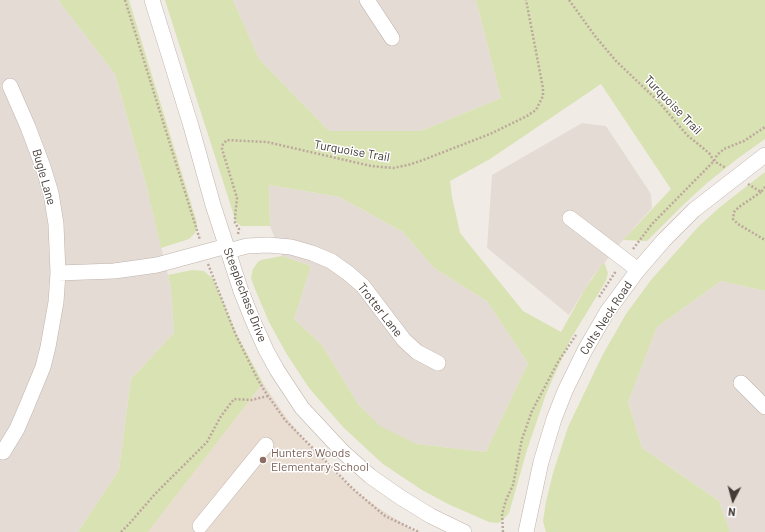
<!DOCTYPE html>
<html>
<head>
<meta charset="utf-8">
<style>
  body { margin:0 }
  #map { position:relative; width:765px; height:532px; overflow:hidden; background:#f1ebe6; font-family:Barlow,sans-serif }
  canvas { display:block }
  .north { position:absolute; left:713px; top:480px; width:40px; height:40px; -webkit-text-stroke:3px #fff; paint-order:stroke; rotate:186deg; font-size:11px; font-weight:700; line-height:16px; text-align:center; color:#433b36 }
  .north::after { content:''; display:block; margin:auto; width:14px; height:18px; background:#433b36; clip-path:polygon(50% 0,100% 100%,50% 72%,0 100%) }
</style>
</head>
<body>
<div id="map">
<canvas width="765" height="532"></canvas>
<div class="north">N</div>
</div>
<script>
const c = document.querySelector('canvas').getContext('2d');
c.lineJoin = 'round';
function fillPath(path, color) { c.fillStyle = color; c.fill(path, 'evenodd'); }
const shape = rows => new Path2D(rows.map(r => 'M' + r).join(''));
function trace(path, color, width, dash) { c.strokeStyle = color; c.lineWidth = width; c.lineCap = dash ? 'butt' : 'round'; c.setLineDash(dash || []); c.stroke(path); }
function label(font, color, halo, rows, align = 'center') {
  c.font = font + ' Barlow,sans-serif'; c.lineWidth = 3; c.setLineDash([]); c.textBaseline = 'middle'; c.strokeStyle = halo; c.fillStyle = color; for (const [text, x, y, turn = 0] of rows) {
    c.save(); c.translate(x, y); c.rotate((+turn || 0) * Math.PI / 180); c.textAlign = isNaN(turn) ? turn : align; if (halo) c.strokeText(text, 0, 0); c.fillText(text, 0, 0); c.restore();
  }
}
const residential = shape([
  [0,0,58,0,115,74,146,184,171,288,174,333,131,379,119,470,78,532,0,532],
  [233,0,476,0,501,98,421,131,329,131,259,59],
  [582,123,606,126,651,194,652,208,623,240,592,278,569,315,487,248,492,175],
  [269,185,340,197,403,232,434,268,487,301,528,363,486,452,417,444,380,427,358,404,322,345,294,319,311,266,282,256,270,226],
  [721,281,765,291,765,532,730,532,719,501,642,448,628,402,657,327]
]);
const education = shape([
  [263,383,285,416,301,436,331,469,354,490,377,507,416,532,148,532]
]);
const green = shape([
  [58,0,129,0,197,223,197,228,195,233,189,239,161,248,146,184,115,74],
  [165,0,233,0,259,59,329,131,421,131,501,98,476,0,765,0,765,139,737,159,707,183,683,205,647,241,623,240,671,189,601,84,490,159,450,181,452,197,460,233,523,311,561,332,585,289,604,262,608,273,606,281,570,340,546,394,527,450,509,513,503,520,498,523,489,522,448,504,422,490,383,464,344,428,309,388,286,353,269,322,255,289,251,278,253,269,258,262,261,260,282,256,311,266,294,319,322,345,358,404,380,426,417,444,486,452,528,363,487,301,434,268,403,232,340,197,269,185,270,226,241,226,236,222],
  [765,172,765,291,721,281,657,327,628,402,642,448,719,501,730,532,546,532,543,521,546,502,553,473,568,427,602,356,626,314,651,280,698,227,720,207],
  [192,270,204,271,213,279,237,335,263,383,148,532,78,532,119,470,131,379,174,333,171,288,168,275]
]);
const path = shape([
  [125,0,200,240],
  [569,0,595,36,616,61,658,101,687,135,709,153,714,161,726,168],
  [748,184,761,192,765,187],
  [761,192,739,207,734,212,733,219,738,224,765,240],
  [238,234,239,229,235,223,235,217,237,198,222,149,223,144,227,140,267,142,371,166,393,168,408,165,423,160,490,134,527,116,536,110,543,96,543,88,526,0],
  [633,249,652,224,714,161,717,155,724,149,744,141,765,127],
  [208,264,235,333,257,378,264,390,285,420,353,489,385,516,419,532],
  [599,297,616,271],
  [121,532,129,524,155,494,207,442,221,416,234,399,251,400,268,396],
  [503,532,502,514,506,500,513,485,522,439,532,411,558,362,576,335]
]);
const minor = shape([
  [152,0,191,126,213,205,241,291,253,321,266,350,277,370,302,408,343,452,370,476,400,497,431,516,464,532],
  [367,0,392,38],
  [570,218,638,270],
  [228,251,247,246,268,245,291,247,312,253,331,261,348,273,363,286,404,340,417,352,438,363],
  [58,273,114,271,136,268,157,265,227,246],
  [741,383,765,407],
  [3,452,17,429,26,408,43,367,48,347,56,302,58,273,56,224,51,193,43,167,28,127,10,86],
  [200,526,266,445],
  [526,532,541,462,554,419,565,391,585,350,607,312,638,270,664,240,694,210,765,155]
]);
const markers = [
  [263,460,4,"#8d6e63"]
];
const streetNames = [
  ["Turquoise Trail",673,105,46],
  ["Turquoise Trail",352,151,10],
  ["Bugle Lane",44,177,74],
  ["Steeplechase Drive",245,295,69],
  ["Trotter Lane",380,310,52],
  ["Colts Neck Road",606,318,-57]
];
const educationNames = [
  ["Hunters Woods",271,453],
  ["Elementary School",271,467]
];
fillPath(residential, '#e5dbd5');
fillPath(education, '#e9dcd1');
fillPath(green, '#d9e2b2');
trace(minor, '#bfb4ad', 16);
trace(path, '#bca89c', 2.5, [2, 2]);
trace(minor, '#fff', 15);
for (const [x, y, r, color] of markers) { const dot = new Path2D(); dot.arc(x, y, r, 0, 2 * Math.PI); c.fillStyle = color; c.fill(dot); trace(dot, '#fff', 1.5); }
label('12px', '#433b36', '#fff', streetNames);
label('12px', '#785e54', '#fff', educationNames, 'left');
</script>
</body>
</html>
